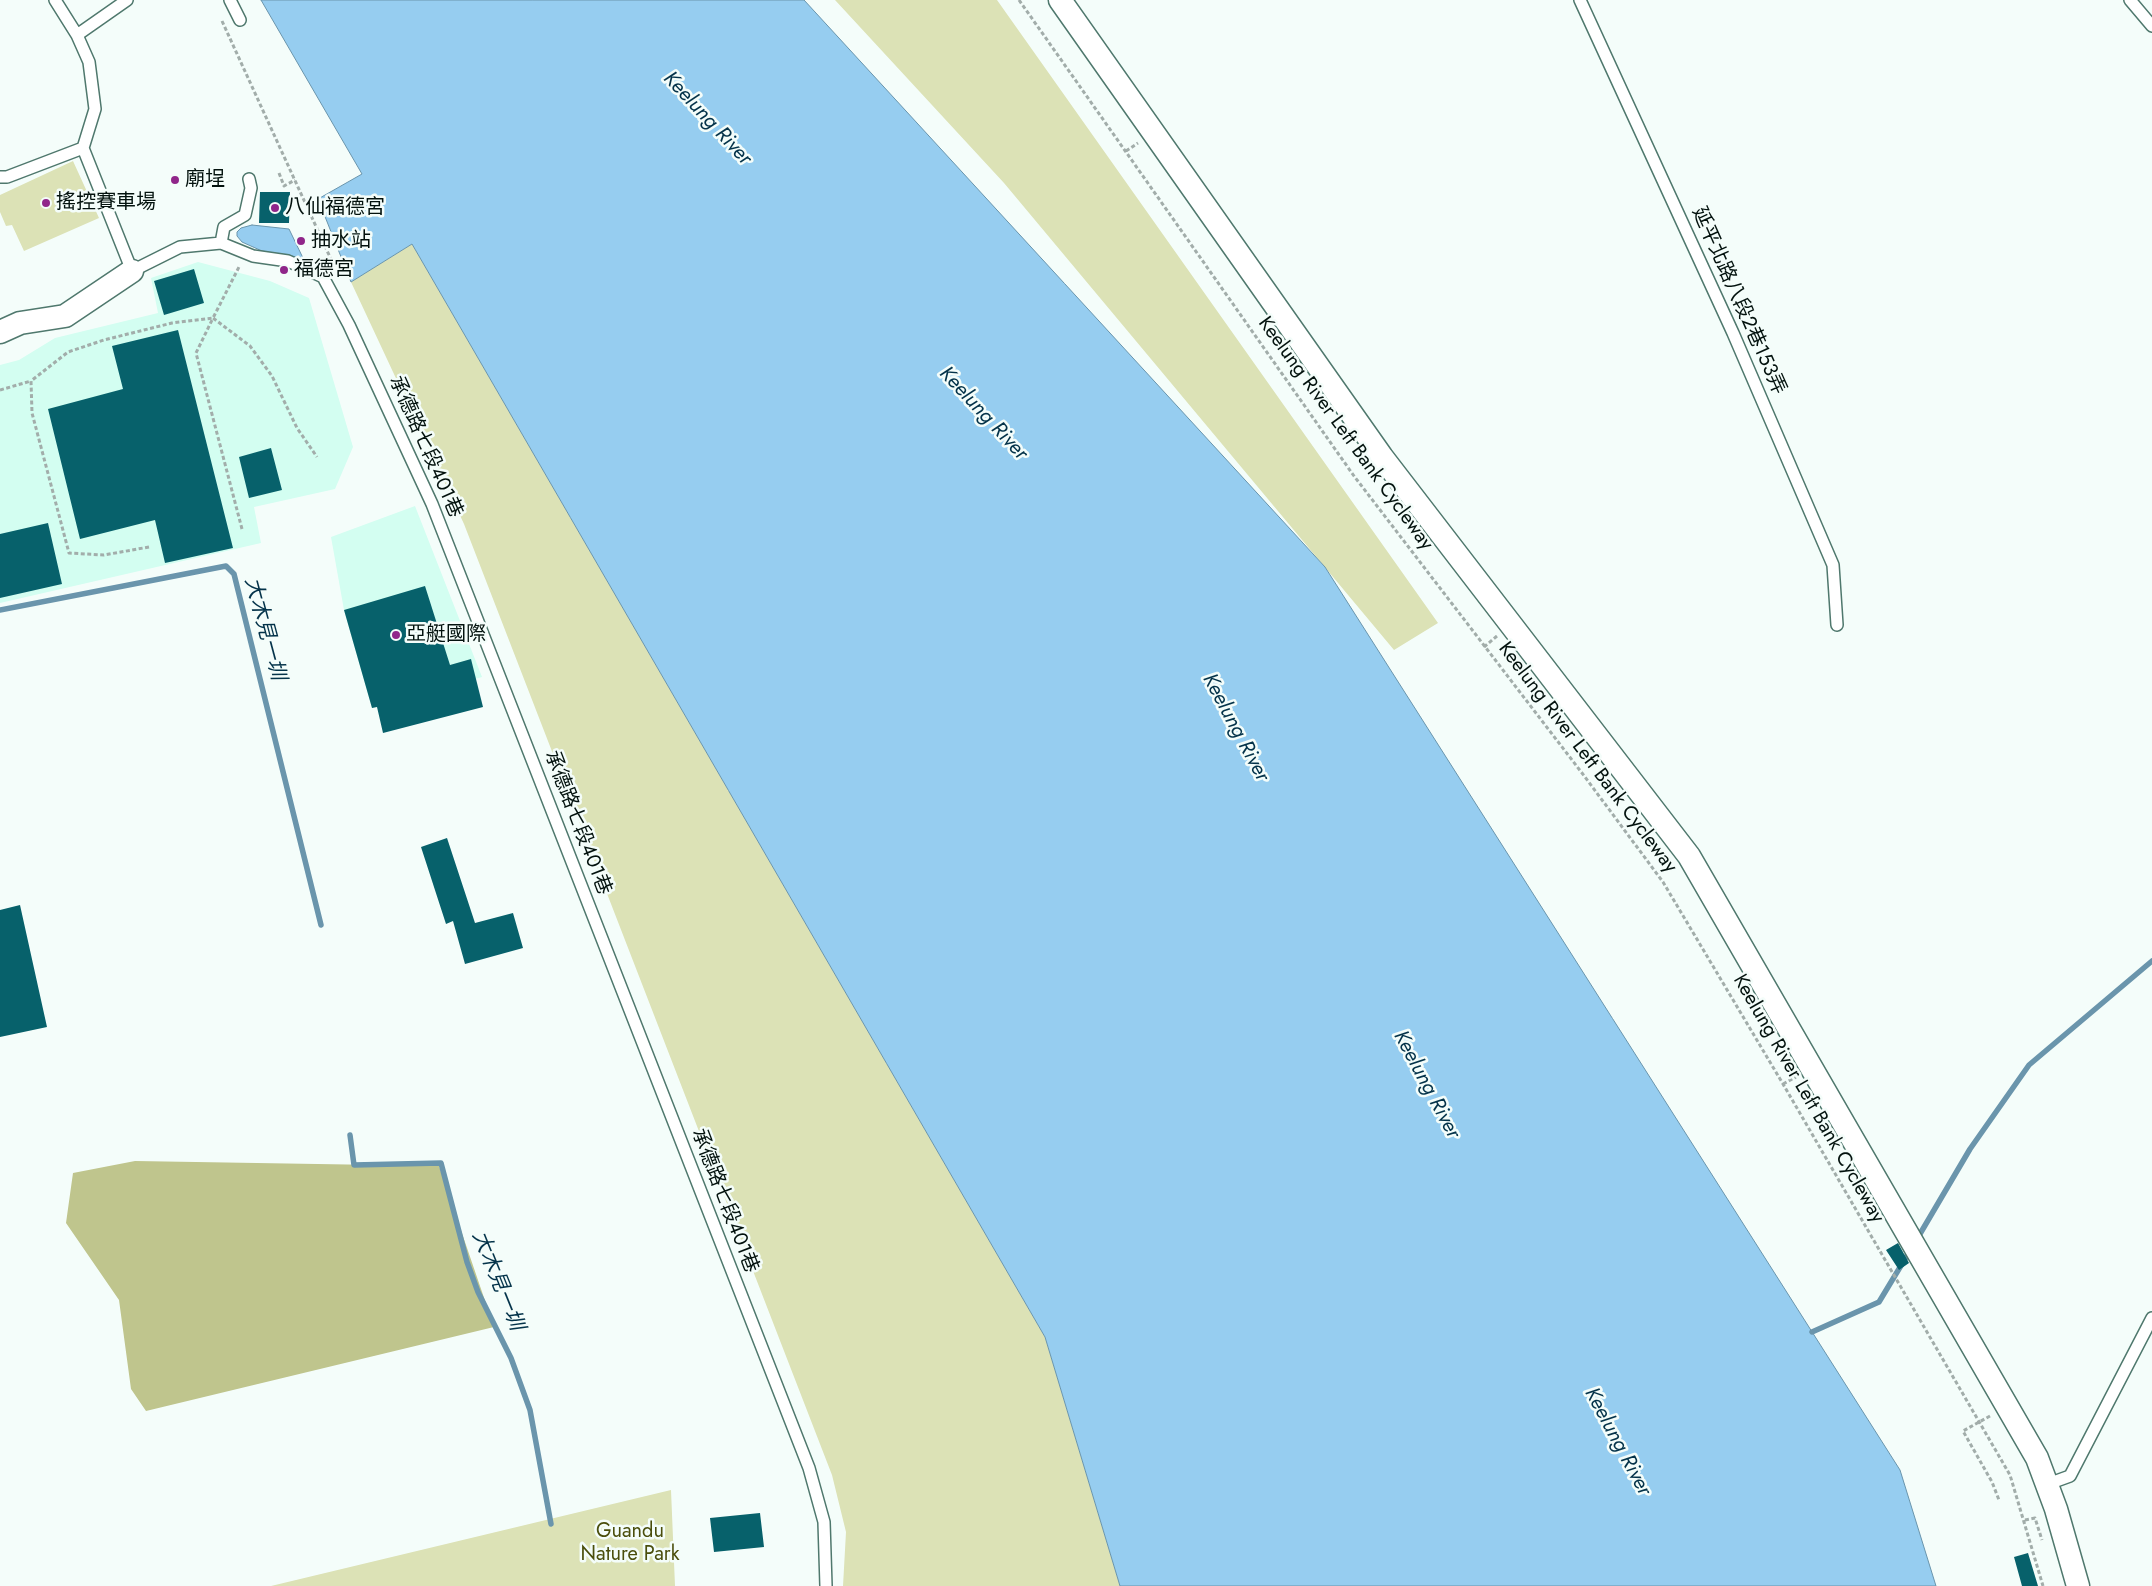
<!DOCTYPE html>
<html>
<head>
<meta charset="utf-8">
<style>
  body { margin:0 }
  canvas { display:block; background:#f4fdfa }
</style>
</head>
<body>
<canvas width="2152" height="1586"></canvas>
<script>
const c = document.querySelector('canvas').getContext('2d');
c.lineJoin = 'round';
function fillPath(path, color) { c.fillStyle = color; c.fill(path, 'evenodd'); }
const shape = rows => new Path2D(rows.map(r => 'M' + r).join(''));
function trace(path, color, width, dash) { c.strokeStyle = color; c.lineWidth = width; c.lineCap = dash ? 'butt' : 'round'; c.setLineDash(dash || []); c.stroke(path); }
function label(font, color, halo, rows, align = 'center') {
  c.font = font + ' Jost,"Noto Sans TC",sans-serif'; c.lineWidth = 5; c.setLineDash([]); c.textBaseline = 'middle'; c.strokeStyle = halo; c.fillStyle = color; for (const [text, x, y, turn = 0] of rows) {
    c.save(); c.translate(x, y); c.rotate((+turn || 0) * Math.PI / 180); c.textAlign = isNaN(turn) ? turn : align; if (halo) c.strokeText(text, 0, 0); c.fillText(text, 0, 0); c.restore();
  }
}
const built = shape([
  [198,262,270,281,309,298,353,447,335,489,254,507,261,543,0,603,0,365,19,360,55,338,158,313,151,278],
  [415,506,482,677,372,708,344,610,331,537]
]);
const green = shape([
  [835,0,997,0,1438,623,1394,650,1004,183],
  [73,161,99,218,24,251,12,225,6,226,0,212,0,195],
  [412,244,1045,1337,1120,1586,843,1586,846,1532,832,1475,464,524,351,282],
  [671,1490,675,1586,271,1586]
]);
const forest = shape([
  [135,1161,439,1166,494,1327,146,1411,131,1389,119,1300,66,1223,73,1173]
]);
const water = shape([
  [261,0,804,0,1325,567,1900,1470,1936,1586,1120,1586,1045,1337,412,244,351,282,318,199,362,174,261,0],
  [252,225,289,229,303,258,262,251,242,242,237,236,237,232,241,228,252,225]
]);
const stream = shape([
  [0,610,226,566,234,574,321,925],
  [350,1135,354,1165,441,1163,467,1262,478,1292,511,1358,530,1410,551,1524],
  [1917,1239,1970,1149,2029,1065,2152,961],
  [1812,1332,1879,1302,1911,1249]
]);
const building = shape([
  [260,192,290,192,289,223,259,223],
  [194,269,204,303,164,315,154,281],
  [178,330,233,548,165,563,155,520,80,539,48,409,123,389,112,346],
  [271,448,282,490,249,498,239,457],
  [48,523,62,584,0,598,0,534],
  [425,586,450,665,471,659,483,707,383,733,377,707,372,708,344,610],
  [447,838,475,923,513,913,523,948,465,964,453,921,446,924,421,847],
  [20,905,47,1027,0,1037,0,910],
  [1898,1243,1909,1263,1899,1270,1886,1250],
  [760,1513,764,1547,714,1552,710,1518],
  [2028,1553,2038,1586,2022,1586,2014,1557]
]);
const path = shape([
  [1019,0,1354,476,1582,773,1663,882,1783,1084,2010,1475,2043,1586],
  [222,21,335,268],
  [1126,151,1138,143],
  [279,173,284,186,295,180],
  [0,390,31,381],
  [242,529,196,353,213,318,250,346,272,376,297,428,317,457],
  [149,547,104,555,69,553,32,413,31,381,68,352,104,340,172,323,213,318,240,265],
  [1484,647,1497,636],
  [1783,1084,1796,1077],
  [1990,1416,1963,1431,1992,1482,1999,1500],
  [2025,1520,2035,1518,2042,1540]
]);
const lane = shape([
  [55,0,77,35],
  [127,0,77,35,89,62,95,109,83,148,132,271,180,247,221,243,253,256,288,261,323,277,349,325,432,504,809,1468,824,1522,826,1586],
  [230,0,240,20],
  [1580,0,1733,333,1833,565,1837,625],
  [2130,0,2152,26],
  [0,177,7,177,83,148],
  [221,243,224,227,245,215,251,188,249,179],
  [2048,1484,2070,1476,2152,1318]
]);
const street = shape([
  [1060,0,1382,457,1689,856,2037,1458,2056,1509,2078,1586],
  [0,332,20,323,65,316,132,271]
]);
const markers = [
  [175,180,5,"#90268a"],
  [46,203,5,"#90268a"],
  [275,208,5,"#90268a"],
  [301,241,5,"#90268a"],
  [284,270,5,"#90268a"],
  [396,635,5,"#90268a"]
];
const poiNames = [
  ["廟埕",185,180],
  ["搖控賽車場",56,203],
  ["八仙福德宮",285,208],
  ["抽水站",311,241],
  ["福德宮",294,270],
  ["亞艇國際",406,635]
];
const streetNames = [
  ["延平北路八段2巷153弄",1738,301,66],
  ["Keelung River Left Bank Cycleway",1345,434,54],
  ["承德路七段401巷",425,447,66],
  ["Keelung River Left Bank Cycleway",1587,758,53],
  ["承德路七段401巷",577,823,69],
  ["Keelung River Left Bank Cycleway",1808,1099,60],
  ["承德路七段401巷",724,1201,69]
];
const parkNames = [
  ["Guandu",630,1532],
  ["Nature Park",630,1555]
];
const waterNames = [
  ["Keelung River",707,119,47],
  ["Keelung River",983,414,47],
  ["大木見一圳",264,629,75],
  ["Keelung River",1235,728,62],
  ["Keelung River",1426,1085,62],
  ["大木見一圳",497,1281,68],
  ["Keelung River",1617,1442,62]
];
fillPath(built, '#d3fef1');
fillPath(green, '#dce2b6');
fillPath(forest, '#bfc58d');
fillPath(water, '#96cdf0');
trace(water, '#6a95ac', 1);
trace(stream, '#6a95ac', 5.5);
fillPath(building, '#07616b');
trace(lane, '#4f786d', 14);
trace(street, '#4f786d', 25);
trace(path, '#a2adaa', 3, [4, 2.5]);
trace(lane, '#fff', 11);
trace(street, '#fff', 22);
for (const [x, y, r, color] of markers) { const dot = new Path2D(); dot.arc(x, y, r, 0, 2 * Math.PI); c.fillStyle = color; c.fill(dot); trace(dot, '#f4fdfa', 2); }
label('20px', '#03120e', '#f4fdfa', poiNames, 'left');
label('20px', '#03120e', '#f4fdfa', streetNames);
label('20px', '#4a4e0c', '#f4fdfa', parkNames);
label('italic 21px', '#04334a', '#f4fdfa', waterNames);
</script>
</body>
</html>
